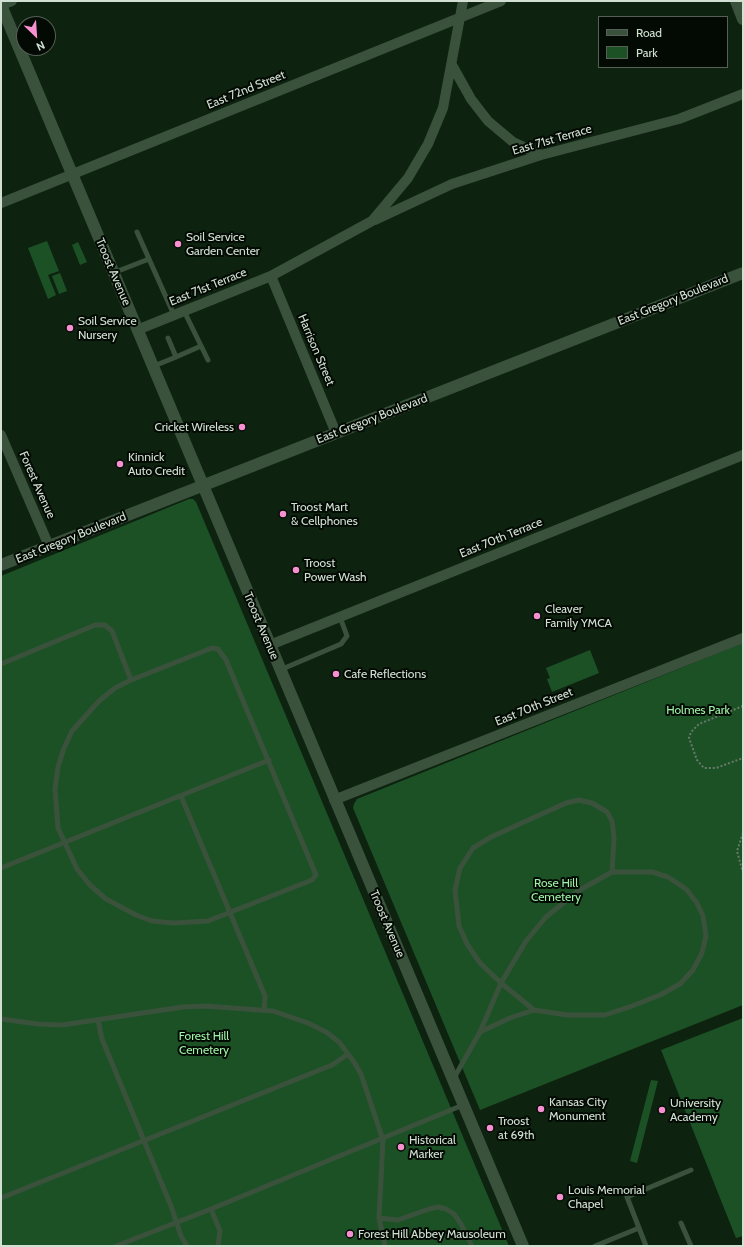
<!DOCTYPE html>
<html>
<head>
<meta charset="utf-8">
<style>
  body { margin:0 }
  #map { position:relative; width:744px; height:1247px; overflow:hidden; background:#0d2310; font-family:Cabin,sans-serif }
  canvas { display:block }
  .frame { position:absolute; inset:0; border:2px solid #d2e0d3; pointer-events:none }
  .legend { position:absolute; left:598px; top:16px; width:130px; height:52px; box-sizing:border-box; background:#030a03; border:1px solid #566056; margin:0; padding:5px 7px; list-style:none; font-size:12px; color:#d2e0d3 }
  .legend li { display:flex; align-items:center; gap:8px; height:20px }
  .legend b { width:20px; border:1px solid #566056 }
  .north { position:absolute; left:16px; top:16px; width:40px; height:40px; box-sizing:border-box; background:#030a03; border:1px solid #566056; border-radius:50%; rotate:155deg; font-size:11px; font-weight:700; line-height:16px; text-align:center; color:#d2e0d3 }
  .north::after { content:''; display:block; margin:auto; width:14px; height:18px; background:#f690d0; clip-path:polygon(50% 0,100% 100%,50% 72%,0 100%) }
</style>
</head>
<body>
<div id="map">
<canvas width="744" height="1247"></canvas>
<div class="frame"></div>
<ul class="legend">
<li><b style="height:5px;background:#3a523c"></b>Road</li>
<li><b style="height:11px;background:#1c5125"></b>Park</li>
</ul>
<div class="north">N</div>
</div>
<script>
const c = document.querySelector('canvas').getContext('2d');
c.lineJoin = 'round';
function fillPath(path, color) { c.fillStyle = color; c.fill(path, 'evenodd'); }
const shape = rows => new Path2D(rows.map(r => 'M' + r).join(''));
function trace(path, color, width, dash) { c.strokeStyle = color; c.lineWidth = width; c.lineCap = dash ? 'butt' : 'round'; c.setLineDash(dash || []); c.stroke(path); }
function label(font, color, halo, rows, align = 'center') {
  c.font = font + ' Cabin,sans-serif'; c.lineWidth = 4; c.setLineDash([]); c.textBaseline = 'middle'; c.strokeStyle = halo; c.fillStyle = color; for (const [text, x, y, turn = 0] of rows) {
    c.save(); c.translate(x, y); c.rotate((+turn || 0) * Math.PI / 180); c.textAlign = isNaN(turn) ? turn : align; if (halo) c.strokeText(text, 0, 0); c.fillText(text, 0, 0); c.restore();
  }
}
const green = shape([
  [47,241,59,271,48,275,56,295,48,299,28,248],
  [78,242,87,262,80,265,72,245],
  [60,273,67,291,59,294,52,276],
  [189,499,193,499,196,502,509,1246,1,1246,1,576],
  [743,643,743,1005,480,1110,353,808,354,804,357,799],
  [590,650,599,673,552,692,547,679,550,678,546,668],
  [743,1018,743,1236,736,1238,661,1050],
  [651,1080,658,1081,637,1163,630,1161]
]);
const path = shape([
  [743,706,699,724,691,732,689,738,697,760,704,768,716,768,743,758],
  [743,833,737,851,743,873]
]);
const lane = shape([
  [137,232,174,315],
  [113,273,149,259],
  [184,311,208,360],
  [176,357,201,346],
  [154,366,176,357,168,338],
  [212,648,218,649,226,660,316,875,312,880,208,921,173,923,152,921,136,915,106,899,90,885,77,869,58,828,55,789,58,767,64,748,72,731,99,701,115,688,131,680,212,648],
  [1,664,95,625,105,625,112,631,131,680],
  [280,670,341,644,347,636,340,617],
  [181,796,265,996,264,1010],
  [1,868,269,760],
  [1,1019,38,1024,62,1025,183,1007,205,1006,273,1011,308,1023,326,1032,339,1042,354,1062,361,1074,383,1140,379,1218,385,1246],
  [98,1020,102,1039,171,1206,181,1236,187,1246],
  [480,1032,510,1018,534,1010],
  [454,1078,480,1032,501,983,526,941,546,917,578,891,612,872,652,872,668,877,686,889,697,903,703,916,706,936,702,953,693,970,680,984,660,995,632,1006,605,1015,567,1015,534,1010,501,983,480,963,467,944,459,926,455,890,460,868,473,848,491,837,566,803,579,800,592,803,607,812,612,821,614,838,612,872],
  [1,1198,332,1065,348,1054],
  [211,1209,220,1231,218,1246],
  [379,1218,398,1220,429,1209,438,1207,446,1209,454,1214,461,1224,472,1246],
  [681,1223,691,1246],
  [116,1246,211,1209,463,1105],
  [595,1246,639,1228],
  [646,1246,627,1197,691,1170]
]);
const street = shape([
  [1,5,12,1],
  [452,65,471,99,488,121,513,142,541,155],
  [1,203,501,1],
  [375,220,452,184,541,155,679,119,743,94],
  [271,276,336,433],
  [137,330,271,276,372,221,408,178,428,144,443,108,463,1],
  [1,435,49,546],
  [270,645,743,455],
  [334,800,743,638]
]);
const secondary = shape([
  [736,1,743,19],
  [1,5,523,1246],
  [1,565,743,273]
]);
const markers = [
  [178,244,4,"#f690d0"],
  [70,328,4,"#f690d0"],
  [242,427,4,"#f690d0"],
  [120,464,4,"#f690d0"],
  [283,514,4,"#f690d0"],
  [296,570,4,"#f690d0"],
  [537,616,4,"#f690d0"],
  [336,674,4,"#f690d0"],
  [541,1109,4,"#f690d0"],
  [662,1110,4,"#f690d0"],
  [490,1128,4,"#f690d0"],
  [401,1147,4,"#f690d0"],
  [560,1197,4,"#f690d0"],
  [350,1234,4,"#f690d0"]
];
const streetNames = [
  ["East 72nd Street",246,90,-22],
  ["East 71st Terrace",552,140,-16],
  ["Troost Avenue",113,272,67],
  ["East 71st Terrace",208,287,-22],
  ["East Gregory Boulevard",673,300,-22],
  ["Harrison Street",316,350,67],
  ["East Gregory Boulevard",372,419,-21],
  ["Forest Avenue",37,485,66],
  ["East Gregory Boulevard",71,538,-22],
  ["East 70th Terrace",501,538,-22],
  ["Troost Avenue",261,626,67],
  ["East 70th Street",534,707,-22],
  ["Troost Avenue",387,924,67]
];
const poiNames = [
  ["Soil Service",186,237],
  ["Garden Center",186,251],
  ["Soil Service",78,321],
  ["Nursery",78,335],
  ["Cricket Wireless",234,427,"right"],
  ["Kinnick",128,457],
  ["Auto Credit",128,471],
  ["Troost Mart",291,507],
  ["& Cellphones",291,521],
  ["Troost",304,563],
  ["Power Wash",304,577],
  ["Cleaver",545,609],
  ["Family YMCA",545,623],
  ["Cafe Reflections",344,674],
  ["Kansas City",549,1102],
  ["Monument",549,1116],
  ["University",670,1103],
  ["Academy",670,1117],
  ["Troost",498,1121],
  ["at 69th",498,1135],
  ["Historical",409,1140],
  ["Marker",409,1154],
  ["Louis Memorial",568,1190],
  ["Chapel",568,1204],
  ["Forest Hill Abbey Mausoleum",358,1234]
];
const parkNames = [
  ["Holmes Park",698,710],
  ["Rose Hill",556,883],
  ["Cemetery",556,897],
  ["Forest Hill",204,1036],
  ["Cemetery",204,1050]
];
fillPath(green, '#1c5125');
trace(path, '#677a69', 2, [2, 2]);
trace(lane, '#3a523c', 5);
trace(street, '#3a523c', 10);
trace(secondary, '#3a523c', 12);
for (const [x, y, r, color] of markers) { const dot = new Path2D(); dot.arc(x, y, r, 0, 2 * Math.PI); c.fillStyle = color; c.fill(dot); trace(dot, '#030a03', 1.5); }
label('12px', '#d2e0d3', '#030a03', streetNames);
label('12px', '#d2e0d3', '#030a03', poiNames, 'left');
label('12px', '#9ef3a6', '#030a03', parkNames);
</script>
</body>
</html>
